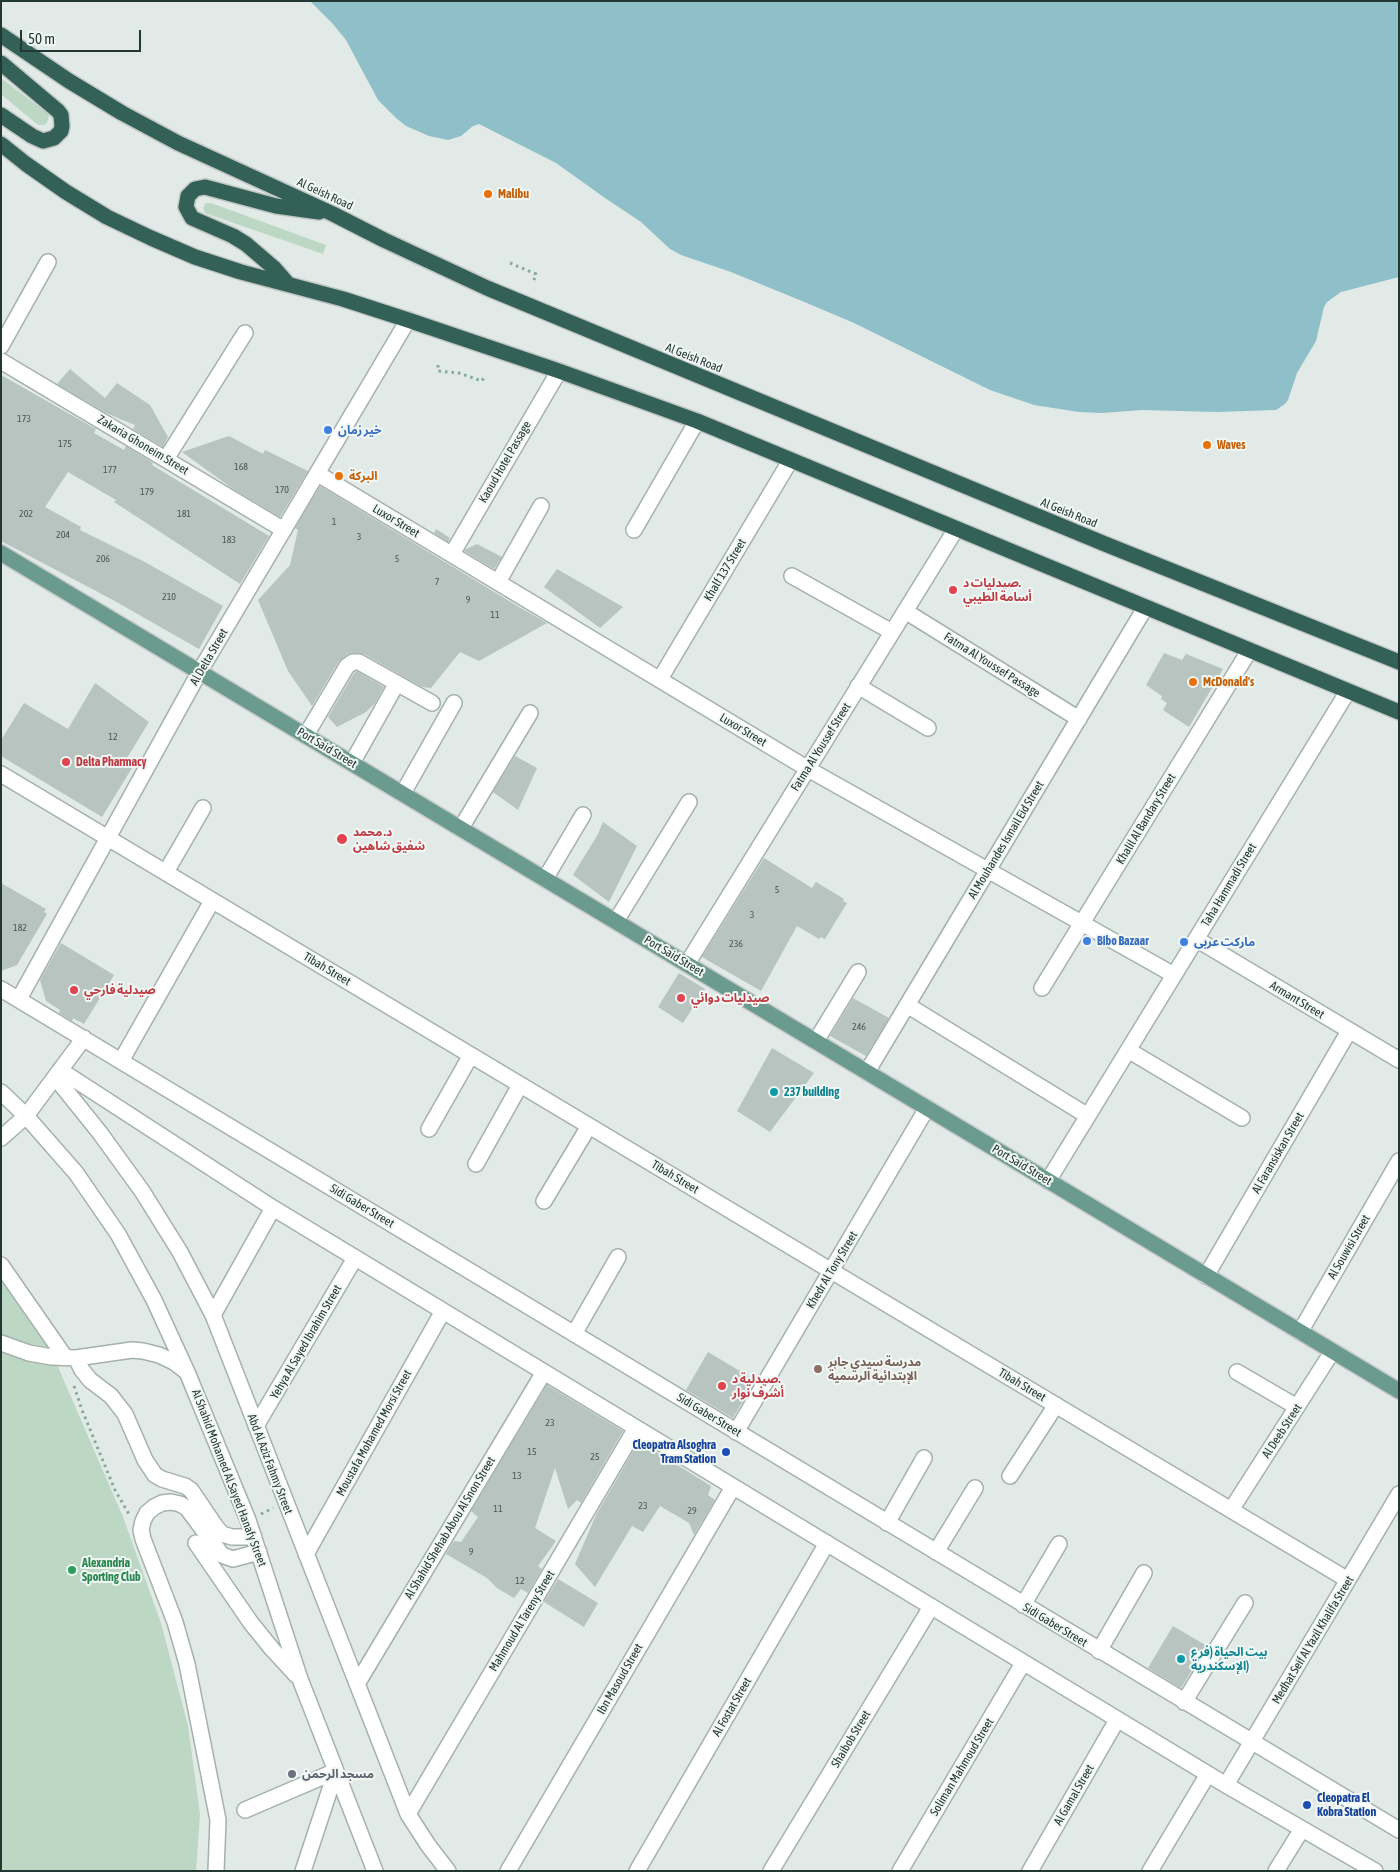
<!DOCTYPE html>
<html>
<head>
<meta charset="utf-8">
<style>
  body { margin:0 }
  #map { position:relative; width:1400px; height:1872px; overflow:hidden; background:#e1eae6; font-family:"Asap Condensed",sans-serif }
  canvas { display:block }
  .frame { position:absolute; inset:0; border:2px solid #243833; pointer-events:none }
  .scale { position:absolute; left:20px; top:30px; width:121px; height:22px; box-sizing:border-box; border:2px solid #243833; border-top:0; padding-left:6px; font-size:15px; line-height:18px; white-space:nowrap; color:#243833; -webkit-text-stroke:4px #f1f7f4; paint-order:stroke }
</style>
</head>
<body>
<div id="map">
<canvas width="1400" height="1872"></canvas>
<div class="frame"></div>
<div class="scale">50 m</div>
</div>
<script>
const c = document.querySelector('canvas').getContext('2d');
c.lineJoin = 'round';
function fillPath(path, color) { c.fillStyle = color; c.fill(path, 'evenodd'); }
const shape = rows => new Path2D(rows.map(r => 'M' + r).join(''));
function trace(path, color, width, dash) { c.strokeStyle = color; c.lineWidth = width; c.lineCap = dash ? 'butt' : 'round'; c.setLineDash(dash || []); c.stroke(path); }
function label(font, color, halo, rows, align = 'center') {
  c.font = font + ' "Asap Condensed","Noto Sans Arabic",sans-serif'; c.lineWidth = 4; c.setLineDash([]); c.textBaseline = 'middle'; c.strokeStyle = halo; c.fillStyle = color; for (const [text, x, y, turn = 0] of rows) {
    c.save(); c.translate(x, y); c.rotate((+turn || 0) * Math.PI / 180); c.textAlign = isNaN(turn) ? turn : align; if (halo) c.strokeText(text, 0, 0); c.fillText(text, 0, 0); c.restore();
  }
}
const green = shape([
  [1,78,47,113,49,116,47,123,44,125,38,125,1,94],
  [206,203,211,203,326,245,323,254,205,213,203,208],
  [1,1271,46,1339,123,1517,161,1623,188,1726,200,1814,196,1871,1,1871]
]);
const water = shape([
  [310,1,1399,1,1399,277,1341,292,1327,302,1324,307,1316,341,1297,373,1288,400,1285,404,1276,410,1217,412,1142,410,1102,413,1079,412,1034,405,990,390,854,323,802,301,731,272,681,255,670,249,641,222,605,198,556,163,479,124,473,126,461,136,448,140,429,136,406,126,396,118,378,100,346,40,332,23]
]);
const building = shape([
  [70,369,105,398,117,383,150,405,168,437,163,447,133,429,135,425,106,413,57,384],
  [1,375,96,429,94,433,124,450,126,446,153,463,152,465,269,536,240,584,114,502,116,500,68,472,45,507,81,527,80,530,143,561,223,606,199,649,113,600,1,541],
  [229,436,263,454,265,450,308,471,280,517,233,489,182,452],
  [320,486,519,607,547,623,479,661,460,652,431,688,422,687,364,654,348,654,339,661,312,706,288,671,258,600,290,565,298,530,295,528],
  [436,529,450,538,448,542,434,533],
  [477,544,502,557,494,569,464,551,466,549],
  [557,569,623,607,600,628,544,587],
  [1164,653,1182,660,1186,654,1223,669,1189,727,1163,710,1167,703,1161,699,1162,696,1146,685],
  [357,671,384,687,375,703,366,712,337,727,328,717,354,673],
  [95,683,149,722,124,763,132,768,102,817,1,756,1,740,24,703,68,729],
  [515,756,537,768,518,810,493,792],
  [603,822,637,846,609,902,573,875,598,834],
  [764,858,812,888,816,882,844,899,843,901,847,903,825,939,821,937,819,939,797,926,761,991,702,957],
  [1,883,46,909,44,912,47,914,17,965,1,971],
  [61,943,114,975,84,1024,73,1018,72,1021,59,1013,60,1010,46,1001,40,980],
  [679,973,705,989,683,1023,658,1007],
  [853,998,889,1018,866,1056,830,1036],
  [772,1048,814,1073,770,1132,737,1111],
  [708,1352,755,1380,733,1418,686,1390],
  [547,1385,623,1431,581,1503,577,1500,568,1509,555,1468,535,1528,556,1541,538,1566,542,1569,528,1593,521,1589,514,1598,497,1588,487,1578,446,1554,454,1541,461,1542,478,1517,471,1511],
  [639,1441,711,1486,708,1495,715,1500,694,1535,689,1523,660,1506,643,1532,632,1526,595,1587,575,1564,596,1515],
  [558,1579,598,1603,584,1627,544,1602],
  [1173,1626,1207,1646,1181,1688,1148,1668]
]);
const path = shape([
  [510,263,536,274,534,280],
  [438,365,438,371,459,373,482,381,484,377],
  [74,1386,82,1410,115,1490,130,1516],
  [261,1514,273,1508]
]);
const minor = shape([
  [1,346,48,262],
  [1,361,284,530],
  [166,459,245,333],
  [318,474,808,769,1174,975],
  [634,530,697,421],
  [452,554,559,371],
  [792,576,892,632],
  [498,582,541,506],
  [905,611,1079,719],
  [660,679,790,461],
  [858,686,928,728],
  [306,735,347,666,353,662,359,662,432,703],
  [352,763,397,683],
  [1,774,1348,1580],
  [403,793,454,703],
  [461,828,530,713],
  [166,872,203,808],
  [545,879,583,815],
  [616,921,689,802],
  [1196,939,1399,1060],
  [687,964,956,529],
  [1042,988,1249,651],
  [1,989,1399,1830],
  [19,999,200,671,408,320],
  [907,1005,1088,1116],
  [816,1041,858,972],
  [1128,1050,1242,1118],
  [121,1061,212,901],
  [60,1070,273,1208,1226,1785,1375,1871],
  [867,1072,1145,608],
  [55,1077,100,1133,142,1191,180,1252,213,1315,408,1814,428,1845,448,1871],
  [1,1092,26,1116,76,1173,118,1234,154,1300,187,1372,248,1520,300,1679,375,1871],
  [429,1129,471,1055],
  [1,1138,26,1116,84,1038],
  [476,1164,520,1085],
  [1048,1181,1348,691],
  [544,1201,589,1126],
  [1,1265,65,1357],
  [1206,1276,1349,1031],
  [213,1315,273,1208],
  [1300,1332,1399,1161],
  [574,1334,618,1257],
  [1,1343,29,1353,52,1357,76,1358,132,1350,143,1351,159,1355,174,1362,187,1372],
  [76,1358,82,1370,90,1380,111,1396,125,1414,145,1460,155,1475,162,1479,185,1486,191,1490,216,1527,222,1534,232,1537,254,1537],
  [1237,1372,1297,1407],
  [256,1426,355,1258],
  [736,1432,927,1108],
  [1010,1476,1056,1405],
  [1231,1510,1332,1352],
  [887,1523,924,1458],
  [196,1543,251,1623,272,1649,296,1675],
  [936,1552,975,1488],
  [306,1554,443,1311],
  [1023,1605,1059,1544],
  [1099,1651,1144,1573],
  [357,1684,544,1372],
  [1184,1702,1245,1603],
  [1226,1785,1399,1494],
  [245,1810,336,1771],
  [408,1814,636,1428],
  [216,1871,218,1820,187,1664,175,1622,143,1539,141,1530,143,1521,147,1513,154,1507,162,1503,171,1502,180,1504,187,1508,222,1555,233,1559,259,1552],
  [303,1871,336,1771],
  [508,1871,733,1487],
  [637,1871,827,1543],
  [771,1871,931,1607],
  [900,1871,1023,1663],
  [1030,1871,1117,1720],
  [1150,1871,1208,1774],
  [1276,1871,1302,1829]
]);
const major = shape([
  [1,553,1399,1391]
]);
const highway = shape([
  [1,35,69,81,122,113,178,143,333,214,384,240,487,288,1105,544,1399,662],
  [1,63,58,111,61,115,62,126,61,131,54,138,43,141,32,136,1,115],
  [1,144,26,164,66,192,107,217,151,238,195,257,241,272,343,299,408,320,559,371,697,421,1399,712],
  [288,284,274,268,246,244,233,236,192,218,186,207,188,196,195,189,205,187,276,206,319,212]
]);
const markers = [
  [488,194,5,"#e8710a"],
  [328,430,5,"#3f7fe0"],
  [1207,445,5,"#e8710a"],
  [339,476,5,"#e8710a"],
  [953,590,5,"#e0444e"],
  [1193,682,5,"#e8710a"],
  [66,762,5,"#e0444e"],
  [342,839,6,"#e0444e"],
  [1087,941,5,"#3f7fe0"],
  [1184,942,5,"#3f7fe0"],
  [74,990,5,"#e0444e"],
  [681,998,5,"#e0444e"],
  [774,1092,5,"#0f9aa8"],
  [818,1369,5,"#8d6e63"],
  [722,1386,5,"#e0444e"],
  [726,1452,5,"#1a4fb4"],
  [72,1570,5,"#2e9e5b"],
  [1181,1659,5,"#0f9aa8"],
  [292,1774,5,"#6b7280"],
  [1307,1805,5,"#1a4fb4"]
];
const numberNames = [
  ["173",24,419],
  ["175",65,444],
  ["168",241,467],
  ["177",110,470],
  ["170",282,490],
  ["179",147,492],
  ["202",26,514],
  ["181",184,514],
  ["1",334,522],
  ["204",63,535],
  ["3",359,537],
  ["183",229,540],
  ["206",103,559],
  ["5",397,559],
  ["7",437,582],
  ["210",169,597],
  ["9",468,600],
  ["11",495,615],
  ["12",113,737],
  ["5",777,890],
  ["3",752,915],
  ["182",20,928],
  ["236",736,944],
  ["246",859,1027],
  ["23",550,1423],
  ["15",532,1452],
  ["25",595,1457],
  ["13",517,1476],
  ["23",643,1506],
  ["11",498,1509],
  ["29",692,1511],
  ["9",471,1552],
  ["12",520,1581]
];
const streetNames = [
  ["Al Geish Road",325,194,25],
  ["Al Geish Road",694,358,22],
  ["Zakaria Ghoneim Street",143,445,31],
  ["Kaoud Hotel Passage",505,462,-60],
  ["Al Geish Road",1069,513,22],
  ["Luxor Street",396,521,31],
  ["Khalf 137 Street",725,570,-59],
  ["Al Delta Street",209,657,-60],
  ["Fatma Al Youssef Passage",992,665,32],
  ["Luxor Street",743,730,31],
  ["Fatma Al Youssef Street",821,747,-58],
  ["Port Said Street",327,748,31],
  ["Khalil Al Bandary Street",1146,819,-59],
  ["Al Mouhandes Ismail Eid Street",1006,840,-59],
  ["Taha Hammadi Street",1229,885,-59],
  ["Port Said Street",674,956,31],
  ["Tibah Street",327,969,31],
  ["Armant Street",1297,1000,31],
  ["Al Faransiskan Street",1278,1153,-60],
  ["Port Said Street",1022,1165,31],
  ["Tibah Street",675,1177,31],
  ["Sidi Gaber Street",362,1206,31],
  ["Al Souwisi Street",1349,1247,-60],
  ["Khedr Al Tony Street",832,1270,-59],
  ["Yehya Al Sayed Ibrahim Street",306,1342,-60],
  ["Tibah Street",1022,1385,31],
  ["Sidi Gaber Street",709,1415,31],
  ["Al Deeb Street",1282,1431,-57],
  ["Moustafa Mohamed Morsi Street",374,1433,-61],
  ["Abd Al Aziz Fahmy Street",270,1464,69],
  ["Al Shahid Mohamed Al Sayed Hanafy Street",229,1478,69],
  ["Al Shahid Shehab Abou Al Snon Street",450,1528,-59],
  ["Mahmoud Al Tareny Street",522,1621,-59],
  ["Sidi Gaber Street",1055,1625,31],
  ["Medhat Seif Al Yazil Khalifa Street",1313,1640,-59],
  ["Ibn Masoud Street",620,1679,-60],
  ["Al Fostat Street",732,1707,-60],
  ["Shaibob Street",851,1739,-59],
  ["Soliman Mahmoud Street",962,1767,-59],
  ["Al Gamal Street",1074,1795,-60]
];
const foodNames = [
  ["Malibu",498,194],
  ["Waves",1217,445],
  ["البركة",349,476],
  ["McDonald's",1203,682]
];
const shopNames = [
  ["خير زمان",338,430],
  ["Bibo Bazaar",1097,941],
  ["ماركت عربى",1194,942]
];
const healthNames = [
  ["صيدليات د.",963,583],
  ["أسامة الطيبي",963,597],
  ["Delta Pharmacy",76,762],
  ["د. محمد",353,832],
  ["شفيق شاهين",353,846],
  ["صيدلية فارحي",84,990],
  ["صيدليات دوائي",691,998],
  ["صيدلية د.",732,1379],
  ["أشرف نوار",732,1393]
];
const cultureNames = [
  ["237 building",784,1092],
  ["بيت الحياة (فرع",1191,1652],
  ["الإسكندرية)",1191,1666]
];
const educationNames = [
  ["مدرسة سيدي جابر",828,1362],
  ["الإبتدائية الرسمية",828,1376]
];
const transitNames = [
  ["Cleopatra Alsoghra",716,1445],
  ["Tram Station",716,1459],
  ["Cleopatra El",1317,1798,"left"],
  ["Kobra Station",1317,1812,"left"]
];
const leisureNames = [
  ["Alexandria",82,1563],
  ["Sporting Club",82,1577]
];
const worshipNames = [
  ["مسجد الرحمن",302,1774]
];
fillPath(green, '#bcd8c4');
fillPath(water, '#8fbfc8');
fillPath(building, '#b7c4bf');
trace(minor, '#a5b1ad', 18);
trace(major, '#c2c7c6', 18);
trace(highway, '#c2c7c6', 18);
trace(path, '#85a99f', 3, [2.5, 4]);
trace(minor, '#fff', 15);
trace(major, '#6b9a8f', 15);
trace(highway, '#336158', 15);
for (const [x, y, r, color] of markers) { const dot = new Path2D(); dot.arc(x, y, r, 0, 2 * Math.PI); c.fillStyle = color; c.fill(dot); trace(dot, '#f1f7f4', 2); }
label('10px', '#495b56', null, numberNames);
label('12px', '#243833', '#f1f7f4', streetNames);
label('bold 12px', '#c56008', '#f1f7f4', foodNames, 'left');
label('bold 12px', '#366cbe', '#f1f7f4', shopNames, 'left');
label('bold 12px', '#be3a42', '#f1f7f4', healthNames, 'left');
label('bold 12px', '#0d838f', '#f1f7f4', cultureNames, 'left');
label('bold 12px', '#785e54', '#f1f7f4', educationNames, 'left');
label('bold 12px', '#164399', '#f1f7f4', transitNames, 'right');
label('bold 12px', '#27864d', '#f1f7f4', leisureNames, 'left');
label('bold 12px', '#5b616d', '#f1f7f4', worshipNames, 'left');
</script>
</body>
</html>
